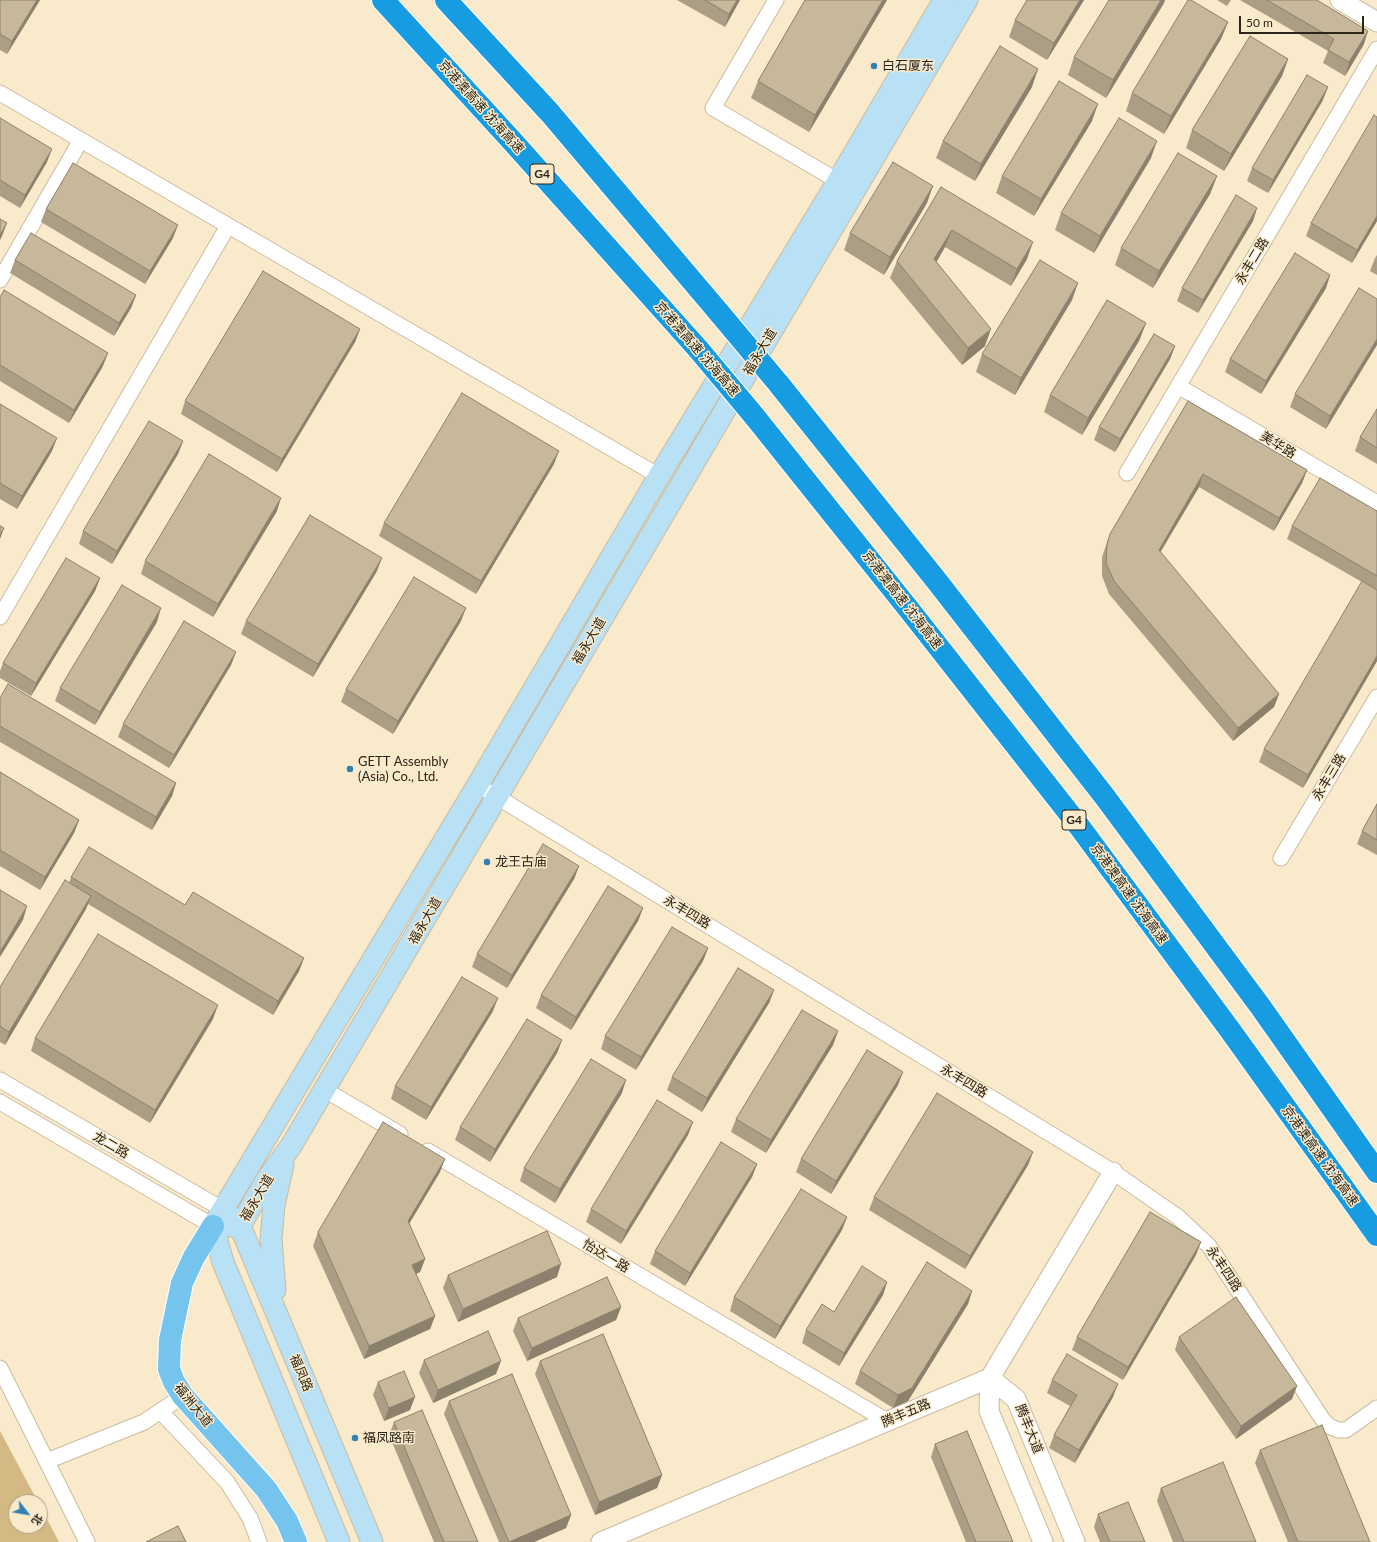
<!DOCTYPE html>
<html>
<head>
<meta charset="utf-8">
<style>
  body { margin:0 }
  #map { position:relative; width:1377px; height:1542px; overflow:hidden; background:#faeacc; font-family:Lato,"Noto Sans SC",sans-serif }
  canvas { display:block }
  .north { position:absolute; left:8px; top:1494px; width:40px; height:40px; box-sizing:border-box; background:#faeacc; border:1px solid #a79b85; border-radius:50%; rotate:121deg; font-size:11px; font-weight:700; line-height:16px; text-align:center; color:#2b251a }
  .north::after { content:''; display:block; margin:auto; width:14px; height:18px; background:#3181b2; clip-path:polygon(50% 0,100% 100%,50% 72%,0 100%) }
  .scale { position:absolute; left:1239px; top:16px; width:125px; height:18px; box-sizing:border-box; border:2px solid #2b251a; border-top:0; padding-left:5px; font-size:12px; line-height:14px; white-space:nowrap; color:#2b251a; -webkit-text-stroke:3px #faeacc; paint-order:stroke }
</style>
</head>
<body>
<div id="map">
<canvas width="1377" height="1542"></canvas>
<div class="north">北</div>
<div class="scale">50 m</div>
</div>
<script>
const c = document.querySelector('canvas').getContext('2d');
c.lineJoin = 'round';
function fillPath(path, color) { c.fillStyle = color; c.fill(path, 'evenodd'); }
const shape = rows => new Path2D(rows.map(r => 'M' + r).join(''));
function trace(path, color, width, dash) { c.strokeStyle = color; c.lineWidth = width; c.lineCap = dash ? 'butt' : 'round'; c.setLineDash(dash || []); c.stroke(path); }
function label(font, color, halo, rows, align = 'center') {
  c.font = font + ' Lato,"Noto Sans SC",sans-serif'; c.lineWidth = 3; c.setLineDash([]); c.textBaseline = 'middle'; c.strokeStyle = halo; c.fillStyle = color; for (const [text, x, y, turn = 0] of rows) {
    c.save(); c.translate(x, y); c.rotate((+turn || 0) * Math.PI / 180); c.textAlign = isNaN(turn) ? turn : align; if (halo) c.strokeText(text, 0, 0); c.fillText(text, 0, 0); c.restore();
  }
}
const green = shape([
  [0,1431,38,1502,16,1502,16,1526,40,1526,40,1506,59,1542,0,1542]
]);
const minor = shape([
  [776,0,713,108,838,181],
  [0,93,659,476],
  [0,280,81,140],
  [1178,386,1377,503],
  [1127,473,1377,49],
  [0,617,228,226],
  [489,792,1113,1172,1178,1217,1209,1246,1323,1420,1329,1426,1338,1430,1346,1430,1377,1408],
  [1281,858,1377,697],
  [0,1080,222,1209],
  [325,1090,400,1134],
  [0,1102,213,1226],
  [428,1151,887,1421],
  [0,1368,87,1542],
  [161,1412,227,1482,250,1518,259,1542],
  [47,1461,144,1422,183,1396]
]);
const tertiary = shape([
  [1340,0,1377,22],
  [990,1378,1016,1399,1075,1542],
  [990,1378,989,1411,1043,1542],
  [601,1542,990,1378,1113,1172]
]);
const secondary = shape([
  [231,1217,240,1226,372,1542],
  [213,1226,240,1226,267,1179,291,1146,967,0],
  [213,1226,477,786,659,476,838,181,944,0],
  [213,1226,223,1262,339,1542],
  [275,1290,271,1239,274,1205,283,1165]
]);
const primary = shape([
  [213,1226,194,1257,182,1283,170,1340,169,1369,174,1382,183,1396,266,1489,287,1521,296,1542]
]);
const motorway = shape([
  [383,0,513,142,699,350],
  [446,0,550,113,721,315],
  [778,383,936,580,1105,797,1260,1006,1377,1172],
  [755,417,911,612,1076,822,1230,1030,1377,1235]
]);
const motorwayBridge = shape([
  [721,315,778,383],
  [699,350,755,417]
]);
const wall = shape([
  [0,0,40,0,7,54,0,50],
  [677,0,740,0,725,27],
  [805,0,887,0,809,132,751,98,758,81],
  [1027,0,1084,0,1047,60,1009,37,1015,20],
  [1217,0,1231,0,1227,6],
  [1240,0,1317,0,1364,44,1345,76,1323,63,1328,51],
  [1164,3,1106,98,1068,75,1074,57],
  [1228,22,1221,39,1164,134,1126,111,1132,93],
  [1288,59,1282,76,1224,171,1186,148,1192,130],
  [1032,87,975,181,936,158,943,141],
  [1323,100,1268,193,1247,181,1252,168],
  [1377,117,1377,221,1352,263,1306,236,1311,223],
  [0,118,47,162,20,208,0,196],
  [1092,121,1034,216,996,193,1002,176],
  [1151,158,1094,253,1055,230,1061,213],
  [1217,176,1210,194,1153,288,1115,265,1121,248],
  [941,187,1027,259,1011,286,945,247,936,262,985,346,962,365,890,278,897,261],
  [927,203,884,275,844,250,850,233],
  [1257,208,1253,221,1198,313,1177,301,1182,288],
  [46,209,173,238,145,284,41,222],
  [1377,255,1377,275,1370,271,1375,258],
  [15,260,136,295,131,308,114,336,10,273],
  [1330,275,1326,288,1261,394,1225,372,1230,359],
  [0,297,103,366,69,423,0,381],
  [1377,299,1326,429,1290,407,1295,394],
  [1072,300,1015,395,976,372,982,354],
  [1146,323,1139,341,1082,435,1044,412,1050,395],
  [360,329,355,342,277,472,181,414,185,401],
  [1175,346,1170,359,1115,452,1094,440,1099,427],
  [1188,401,1307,470,1302,483,1274,531,1199,487,1160,552,1279,694,1274,707,1233,741,1109,594,1102,576,1102,557,1110,534],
  [0,404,52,451,17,509,0,499],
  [1377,409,1377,464,1355,451,1360,437],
  [183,441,178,454,112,564,79,544,83,531],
  [554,464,476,594,379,536,384,523],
  [277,511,213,617,141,574,145,561],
  [1377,511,1377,661,1303,788,1259,762,1264,749,1362,582,1287,539,1292,526],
  [377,571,313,677,241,634,246,621],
  [100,578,95,591,31,696,0,678,0,671,3,663],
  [461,621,393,734,341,702,346,689],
  [157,622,95,725,55,701,60,688],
  [236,652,231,665,169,768,118,737,123,724],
  [0,698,176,783,172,796,152,830,0,742],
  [0,772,79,820,74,833,40,890,0,866],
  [1377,804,1377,855,1357,844,1362,831],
  [579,866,574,879,507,988,472,967,477,954],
  [71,877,185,905,304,958,299,971,273,1015,88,904,86,909,5,1045,0,1042,0,987,69,883],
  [643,908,638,921,571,1030,536,1008,541,995],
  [708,948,703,961,636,1070,601,1049,605,1036],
  [774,990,769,1003,702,1112,667,1090,672,1077],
  [493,1011,426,1120,391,1099,395,1086],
  [213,1019,150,1123,31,1051,35,1038],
  [838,1031,833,1045,766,1153,731,1132,736,1119],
  [562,1040,557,1053,490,1162,455,1140,460,1127],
  [898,1085,831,1194,796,1172,801,1159],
  [622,1093,555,1203,520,1181,524,1168],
  [688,1135,621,1244,586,1222,591,1209],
  [1033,1152,1028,1165,965,1269,869,1210,874,1197],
  [757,1164,752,1177,685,1286,650,1264,655,1251],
  [440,1172,409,1224,425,1259,420,1272,416,1274,435,1316,430,1329,364,1359,313,1246,318,1232],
  [847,1217,842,1230,775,1339,730,1311,734,1297],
  [1196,1255,1123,1380,1072,1350,1077,1337],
  [448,1275,557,1277,458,1322,443,1288],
  [887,1282,883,1295,839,1366,802,1343,806,1330,834,1312],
  [972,1291,968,1304,908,1401,893,1408,855,1384,860,1371],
  [621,1307,616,1320,527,1361,513,1331,518,1318],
  [1179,1337,1297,1386,1292,1399,1236,1439,1175,1350],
  [424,1360,496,1374,433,1403,419,1373],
  [540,1361,662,1475,657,1488,595,1515,535,1374],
  [1052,1380,1113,1397,1075,1463,1049,1448,1054,1435,1070,1406,1047,1393],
  [378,1382,410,1410,384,1421,373,1395],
  [449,1401,571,1515,566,1528,534,1542,499,1542,444,1414],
  [394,1422,478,1542,434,1542,389,1435],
  [935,1444,1013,1542,966,1542,931,1457],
  [1260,1450,1370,1542,1288,1542,1255,1463],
  [1161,1488,1256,1542,1173,1542,1157,1501],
  [1098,1514,1145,1542,1100,1542,1094,1527]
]);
const shadedWall = shape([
  [37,0,40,0,7,54,12,41],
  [737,0,740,0,725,27,729,14],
  [883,0,887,0,809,132,815,115],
  [1080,0,1084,0,1047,60,1054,43],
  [1161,0,1165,0,1164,3,1106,98,1113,80],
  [1228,22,1221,39,1164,134,1171,116],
  [1368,31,1364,44,1345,76,1349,62],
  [1288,59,1282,76,1224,171,1231,154],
  [1038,69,1032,87,975,181,981,164],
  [1328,87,1323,100,1268,193,1273,180],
  [1098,104,1092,121,1034,216,1041,199],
  [1157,141,1151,158,1094,253,1100,236],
  [52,149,47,162,20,208,25,195],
  [1217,176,1210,194,1153,288,1159,271],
  [933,186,927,203,884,275,890,257],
  [1257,208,1253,221,1198,313,1203,300],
  [1377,216,1377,221,1352,263,1357,250],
  [7,223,2,236,0,240,0,235],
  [178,225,173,238,145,284,150,271],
  [952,230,945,247,928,277,934,259],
  [1033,242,1027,259,1011,286,1017,269],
  [1330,275,1326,288,1261,394,1266,381],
  [1078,283,1072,300,1015,395,1021,378],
  [136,295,131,308,114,336,119,323],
  [1146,323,1139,341,1082,435,1088,418],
  [360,329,355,342,277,472,282,459],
  [991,329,985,346,962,365,968,348],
  [1377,339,1377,345,1326,429,1330,416],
  [1175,346,1170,359,1115,452,1120,439],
  [108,353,103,366,69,423,74,410],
  [57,438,52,451,17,509,22,496],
  [183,441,178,454,112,564,117,551],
  [559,451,554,464,476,594,481,581],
  [1307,470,1302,483,1274,531,1279,518],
  [1203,474,1199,487,1154,563,1159,550],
  [281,498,277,511,213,617,218,604],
  [4,528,0,539,0,535],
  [382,558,377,571,313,677,318,664],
  [100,578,95,591,31,696,36,683],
  [161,608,157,622,95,725,100,712],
  [466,608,461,621,393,734,398,721],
  [236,652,231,665,169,768,174,755],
  [1377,656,1377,661,1303,788,1308,775],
  [1279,694,1274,707,1233,741,1238,728],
  [176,783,172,796,152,830,156,817],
  [79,820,74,833,40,890,45,877],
  [579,866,574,879,507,988,512,975],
  [91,896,86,909,5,1045,9,1032],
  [27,906,23,920,0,957,0,952],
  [643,908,638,921,571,1030,576,1017],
  [708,948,703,961,636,1070,641,1057],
  [304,958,299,971,273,1015,278,1001],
  [774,990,769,1003,702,1112,707,1098],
  [498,998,493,1011,426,1120,431,1107],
  [218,1005,213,1019,150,1123,155,1110],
  [838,1031,833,1045,766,1153,771,1140],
  [562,1040,557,1053,490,1162,495,1149],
  [903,1072,898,1085,831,1194,836,1181],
  [626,1080,622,1093,555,1203,560,1189],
  [693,1122,688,1135,621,1244,626,1231],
  [1033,1152,1028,1165,965,1269,970,1256],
  [445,1159,440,1172,403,1234,408,1221],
  [757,1164,752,1177,685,1286,690,1273],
  [847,1217,842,1230,775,1339,780,1326],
  [1201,1242,1196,1255,1123,1380,1128,1367],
  [425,1259,420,1272,407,1278,412,1265],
  [561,1264,557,1277,458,1322,463,1309],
  [887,1282,883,1295,839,1366,844,1353],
  [972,1291,968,1304,908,1401,893,1408,898,1395],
  [621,1307,616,1320,527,1361,532,1348],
  [435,1316,430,1329,364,1359,369,1346],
  [501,1361,496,1374,433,1403,438,1390],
  [1118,1384,1113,1397,1075,1463,1079,1450],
  [1297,1386,1292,1399,1236,1439,1241,1426],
  [415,1397,410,1410,384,1421,389,1408],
  [662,1475,657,1488,595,1515,599,1502],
  [571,1515,566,1528,534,1542,509,1542]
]);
const building = shape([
  [0,0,37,0,12,41,0,34,0,0],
  [705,0,737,0,729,14,705,0],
  [805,0,883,0,815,115,758,81,805,0],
  [1027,0,1080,0,1054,43,1015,20,1027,0],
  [1109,0,1161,0,1113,80,1074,57,1109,0],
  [1188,0,1191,0,1228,22,1171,116,1132,93,1188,0],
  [1267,0,1317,0,1368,31,1349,62,1328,50,1334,39,1267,0],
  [1250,36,1288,59,1231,154,1192,130,1250,36],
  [1000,46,1038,69,981,164,943,141,1000,46],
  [1307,75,1328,87,1273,180,1252,168,1307,75],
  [1059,81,1098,104,1041,199,1002,176,1059,81],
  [1374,115,1377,117,1377,216,1357,250,1311,223,1374,115],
  [0,118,52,149,25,195,0,180,0,118],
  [1119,118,1157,141,1100,236,1061,213,1119,118],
  [1178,153,1217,176,1159,271,1121,248,1178,153],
  [893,162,933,186,890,257,850,233,893,162],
  [73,163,178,225,150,271,46,209,73,163],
  [941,187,1033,242,1017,269,952,230,934,259,991,329,968,348,897,261,941,187],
  [1236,195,1257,208,1203,300,1182,288,1236,195],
  [0,219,7,223,0,235,0,219],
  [31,233,136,295,119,323,15,260,31,233],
  [1295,253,1330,275,1266,381,1230,359,1295,253],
  [1040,260,1078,283,1021,378,982,354,1040,260],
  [263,271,360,329,282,459,185,401,263,271],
  [1359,288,1377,299,1377,339,1330,416,1295,394,1359,288],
  [4,290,108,353,74,410,0,365,0,297,4,290],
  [1107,300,1146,323,1088,418,1050,395,1107,300],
  [1154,334,1175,346,1120,439,1099,427,1154,334],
  [462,393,559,451,481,581,384,523,462,393],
  [1188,401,1307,470,1279,518,1203,474,1159,550,1279,694,1238,728,1114,581,1106,563,1107,544,1110,534,1188,401],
  [0,404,57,438,22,496,0,483,0,404],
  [1377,409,1377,448,1360,437,1377,409],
  [149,421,183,441,117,551,83,531,149,421],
  [209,454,281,498,218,604,145,561,209,454],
  [1320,478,1377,511,1377,576,1292,526,1320,478],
  [310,515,382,558,318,664,246,621,310,515],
  [0,526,4,528,0,535,0,526],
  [66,558,100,578,36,683,3,663,66,558],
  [414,577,466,608,398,721,346,689,414,577],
  [1362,581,1377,590,1377,656,1308,775,1264,749,1362,581],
  [122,585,161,608,100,712,60,688,122,585],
  [184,621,236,652,174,755,123,724,184,621],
  [8,684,176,783,156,817,0,726,0,698,8,684],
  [0,772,79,820,45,877,0,850,0,772],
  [1377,804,1377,840,1362,831,1377,804],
  [543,844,579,866,512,975,477,954,543,844],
  [89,847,185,905,193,892,304,958,278,1001,71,877,89,847],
  [65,880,91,896,9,1032,0,1026,0,987,65,880],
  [608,886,643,908,576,1017,541,995,608,886],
  [0,890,27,906,0,952,0,890],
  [672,927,708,948,641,1057,605,1036,672,927],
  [98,934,218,1005,155,1110,35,1038,98,934],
  [738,968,774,990,707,1098,672,1077,738,968],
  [462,977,498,998,431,1107,395,1086,462,977],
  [802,1010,838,1031,771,1140,736,1119,802,1010],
  [527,1019,562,1040,495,1149,460,1127,527,1019],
  [867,1050,903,1072,836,1181,801,1159,867,1050],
  [591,1059,626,1080,560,1189,524,1168,591,1059],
  [937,1093,1033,1152,970,1256,874,1197,937,1093],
  [657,1100,693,1122,626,1231,591,1209,657,1100],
  [383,1122,445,1159,408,1221,425,1259,412,1265,435,1316,369,1346,318,1232,383,1122],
  [721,1142,757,1164,690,1273,655,1251,721,1142],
  [801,1189,847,1217,780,1326,734,1297,801,1189],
  [1150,1212,1201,1242,1128,1367,1077,1337,1150,1212],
  [547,1231,561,1264,463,1309,448,1275,547,1231],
  [927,1262,972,1291,912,1388,898,1395,860,1371,927,1262],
  [862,1266,887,1282,844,1353,806,1330,822,1304,834,1312,862,1266],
  [607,1277,621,1307,532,1348,518,1318,607,1277],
  [1236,1297,1297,1386,1241,1426,1179,1337,1236,1297],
  [488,1331,501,1361,438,1390,424,1360,488,1331],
  [603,1334,662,1475,599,1502,540,1361,603,1334],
  [1067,1354,1118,1384,1079,1450,1054,1435,1077,1395,1052,1380,1067,1354],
  [404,1371,415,1397,389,1408,378,1382,404,1371],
  [512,1374,571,1515,509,1542,449,1401,512,1374],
  [422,1410,478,1542,444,1542,394,1422,422,1410],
  [1322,1425,1370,1542,1298,1542,1260,1450,1322,1425],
  [967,1431,1013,1542,976,1542,935,1444,967,1431],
  [1223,1462,1256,1542,1184,1542,1161,1488,1223,1462],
  [1128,1502,1145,1542,1110,1542,1098,1514,1128,1502],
  [178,1526,186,1542,146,1542,178,1526]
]);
const markers = [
  [874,66,4,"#3181b2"],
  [350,769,4,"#3181b2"],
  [487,862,4,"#3181b2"],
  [355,1438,4,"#3181b2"]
];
const shields = [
  [542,174,24],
  [1074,820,24]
];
const shieldNames = [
  ["G4",542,174],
  ["G4",1074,820]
];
const poiNames = [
  ["白石厦东",882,66],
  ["GETT Assembly",358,762],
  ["(Asia) Co., Ltd.",358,777],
  ["龙王古庙",495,862],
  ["福凤路南",363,1438]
];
const streetNames = [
  ["京港澳高速 沈海高速",481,107,48],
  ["永丰二路",1252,261,-59],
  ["京港澳高速 沈海高速",697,349,49],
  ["福永大道",760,352,-59],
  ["美华路",1278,445,31],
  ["京港澳高速 沈海高速",902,600,52],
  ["福永大道",589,641,-59],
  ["永丰三路",1329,777,-59],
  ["京港澳高速 沈海高速",1129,894,54],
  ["永丰四路",687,912,31],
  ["福永大道",425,921,-60],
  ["永丰四路",964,1081,31],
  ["龙二路",111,1145,30],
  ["京港澳高速 沈海高速",1320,1156,54],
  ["福永大道",257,1198,-59],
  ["怡达一路",606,1256,31],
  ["永丰四路",1224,1269,56],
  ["福凤路",301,1373,67],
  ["福洲大道",193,1405,51],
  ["腾丰五路",906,1413,-23],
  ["腾丰大道",1029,1429,68]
];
fillPath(green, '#d4b984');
trace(minor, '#cbbb9e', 17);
trace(tertiary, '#cbbb9e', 21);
trace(secondary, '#cbbb9e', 23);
trace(primary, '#fff', 24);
trace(motorway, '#fff', 24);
trace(minor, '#fff', 15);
trace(tertiary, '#fff', 19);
trace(secondary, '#b9e1f6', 21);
trace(primary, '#74c4ee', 22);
trace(motorway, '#179ce2', 22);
trace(motorwayBridge, '#fff', 24, []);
trace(motorwayBridge, '#179ce2', 22);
fillPath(wall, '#ab9e85');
fillPath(shadedWall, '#8b816c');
fillPath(building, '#c7b89b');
trace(building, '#8b816c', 1);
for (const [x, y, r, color] of markers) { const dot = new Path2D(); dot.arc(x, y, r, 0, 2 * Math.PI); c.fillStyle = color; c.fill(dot); trace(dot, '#faeacc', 1.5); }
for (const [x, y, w] of shields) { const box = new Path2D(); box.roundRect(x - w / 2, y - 10, w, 20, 3); c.fillStyle = '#faeacc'; c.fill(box); trace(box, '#2b251a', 1); }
label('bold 12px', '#2b251a', null, shieldNames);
label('13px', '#2b251a', '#faeacc', poiNames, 'left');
label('13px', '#2b251a', '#faeacc', streetNames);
</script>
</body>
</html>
